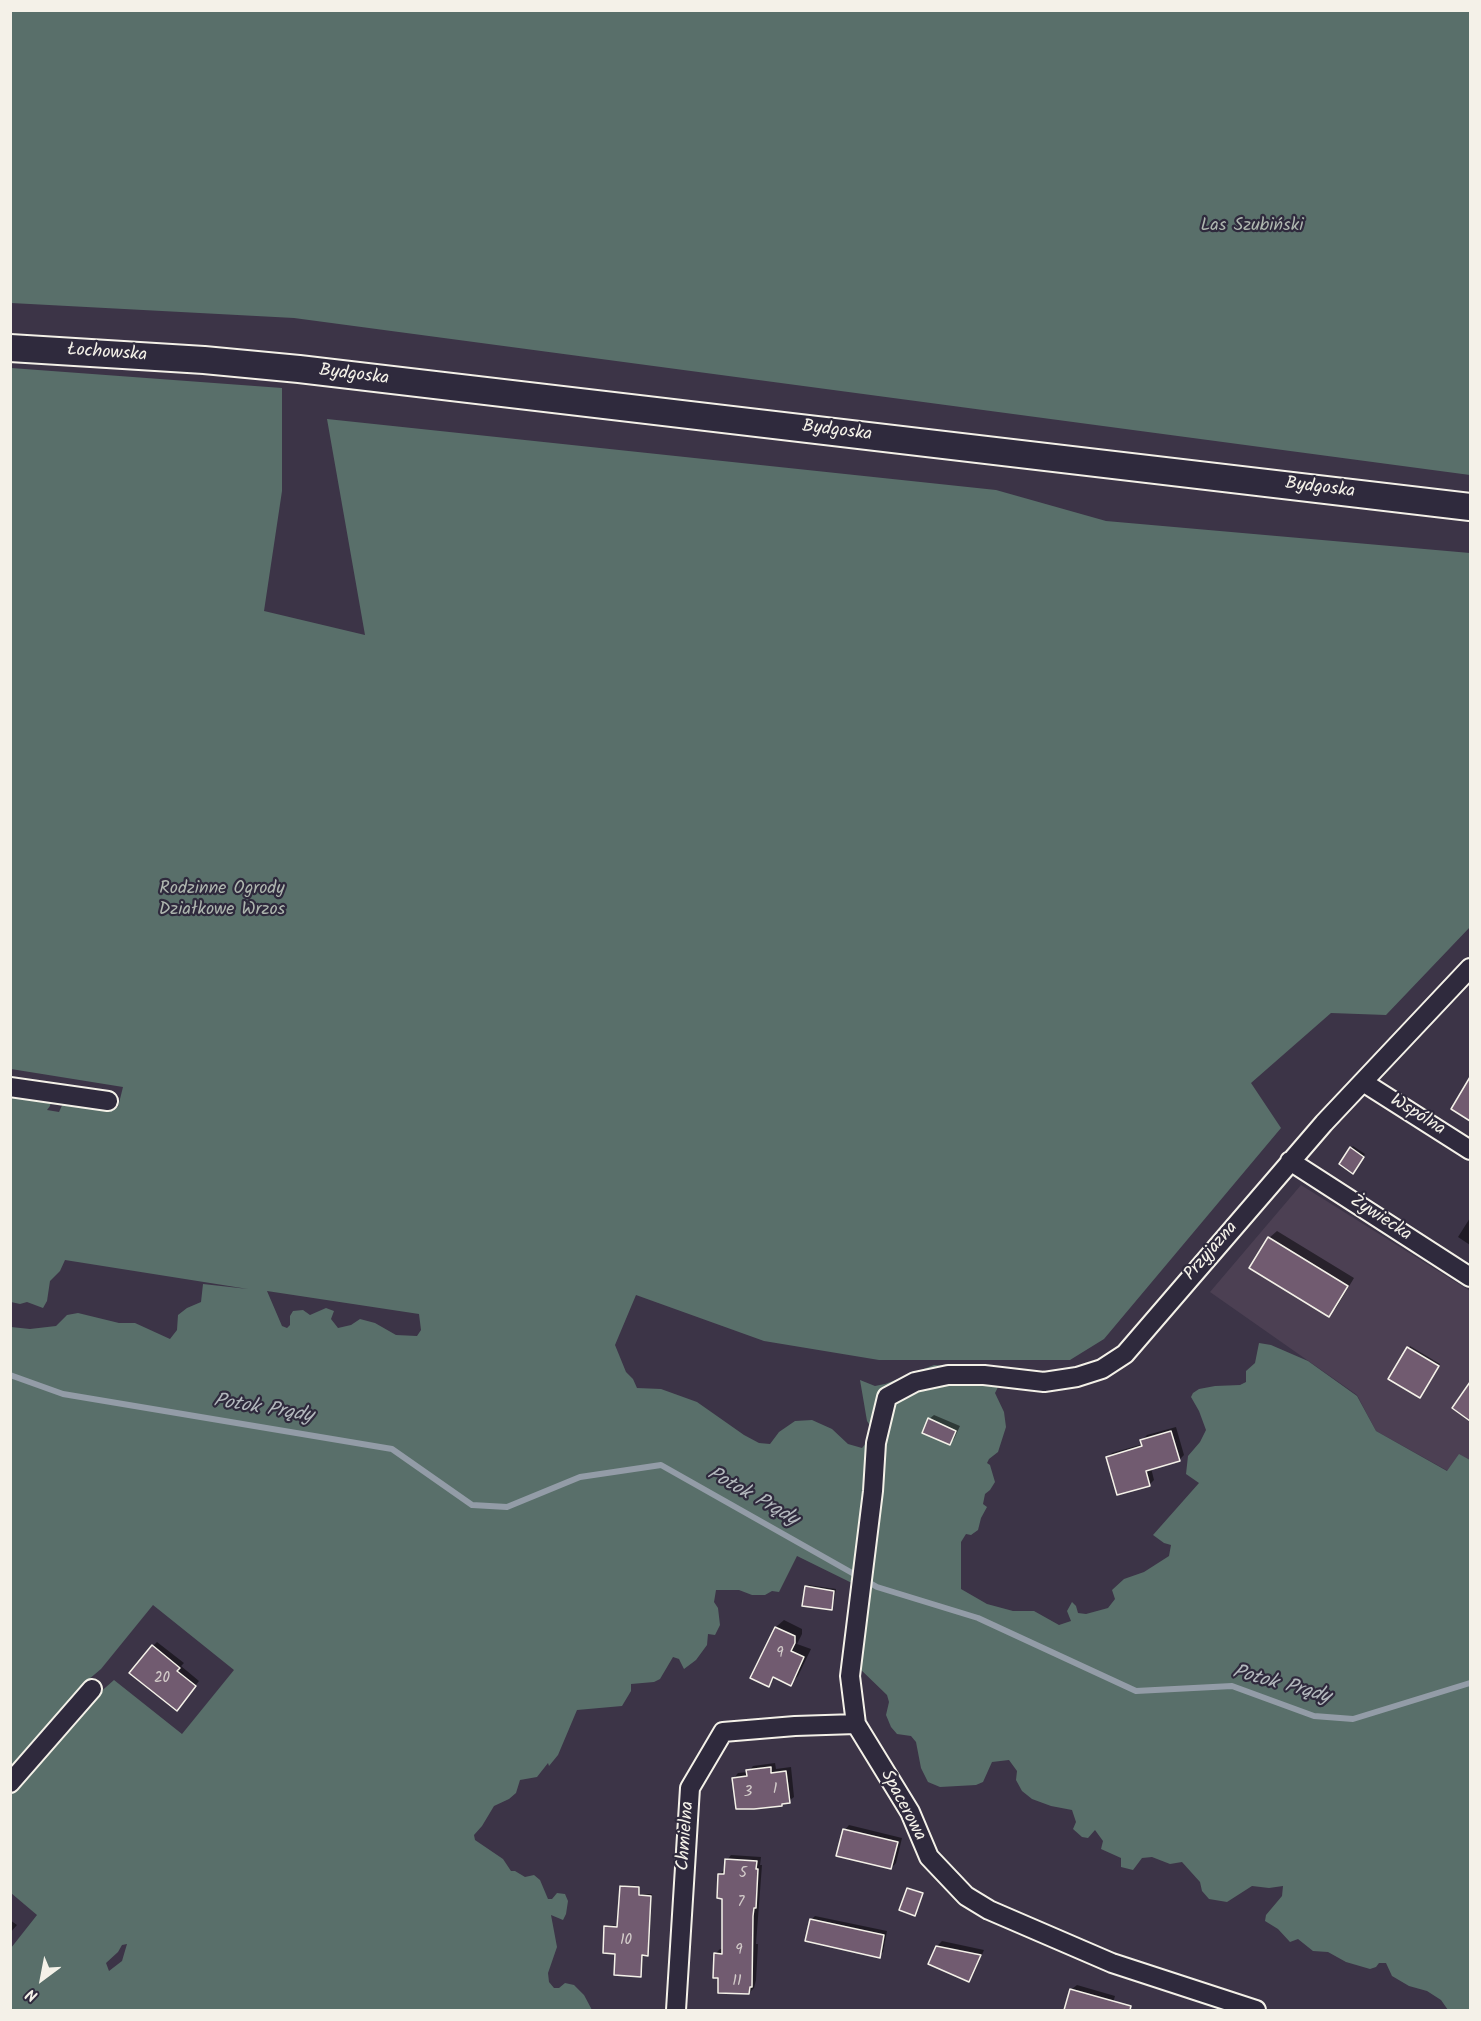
<!DOCTYPE html>
<html>
<head>
<meta charset="utf-8">
<style>
  body { margin:0 }
  #map { position:relative; width:1481px; height:2021px; overflow:hidden; background:#3c3447; font-family:Kalam,sans-serif }
  canvas { display:block }
  .frame { position:absolute; inset:0; border:12px solid #f4f1e8; pointer-events:none }
  .north { position:absolute; left:12px; top:1949px; width:60px; height:60px; -webkit-text-stroke:4px #2f2a3d; paint-order:stroke; rotate:212deg; font-size:16px; font-weight:700; line-height:24px; text-align:center; color:#f4f1e8 }
  .north::after { content:''; display:block; margin:auto; width:21px; height:27px; background:#f4f1e8; clip-path:polygon(50% 0,100% 100%,50% 72%,0 100%) }
</style>
</head>
<body>
<div id="map">
<canvas width="1481" height="2021"></canvas>
<div class="frame"></div>
<div class="north">N</div>
</div>
<script>
const c = document.querySelector('canvas').getContext('2d');
c.lineJoin = 'round';
function fillPath(path, color) { c.fillStyle = color; c.fill(path, 'evenodd'); }
const shape = rows => new Path2D(rows.map(r => 'M' + r).join(''));
function trace(path, color, width, dash) { c.strokeStyle = color; c.lineWidth = width; c.lineCap = dash ? 'butt' : 'round'; c.setLineDash(dash || []); c.stroke(path); }
function label(font, color, halo, rows, align = 'center') {
  c.font = font + ' Kalam,sans-serif'; c.lineWidth = 4.5; c.setLineDash([]); c.textBaseline = 'middle'; c.strokeStyle = halo; c.fillStyle = color; for (const [text, x, y, turn = 0] of rows) {
    c.save(); c.translate(x, y); c.rotate((+turn || 0) * Math.PI / 180); c.textAlign = isNaN(turn) ? turn : align; if (halo) c.strokeText(text, 0, 0); c.fillText(text, 0, 0); c.restore();
  }
}
const built = shape([
  [1301,1185,1470,1291,1470,1460,1459,1455,1448,1471,1376,1431,1357,1395,1210,1292]
]);
const green = shape([
  [10,11,1470,11,1470,475,294,318,11,303],
  [11,368,282,388,282,491,264,611,365,635,327,419,996,490,1106,521,1470,553,1470,927,1386,1015,1331,1013,1251,1083,1281,1128,1104,1339,1070,1360,879,1360,764,1341,636,1295,615,1345,626,1372,633,1379,637,1388,661,1389,697,1402,744,1435,759,1443,770,1444,779,1432,795,1421,812,1420,832,1429,848,1444,862,1448,870,1438,873,1430,867,1421,860,1380,875,1386,885,1384,934,1365,1000,1369,1005,1384,998,1387,995,1393,1004,1412,1006,1427,998,1452,989,1459,987,1463,990,1465,995,1482,990,1490,985,1494,983,1504,987,1507,981,1518,978,1530,971,1535,966,1534,961,1542,961,1589,987,1604,1013,1611,1034,1611,1059,1625,1071,1621,1067,1611,1072,1602,1076,1606,1078,1613,1086,1614,1108,1608,1115,1599,1112,1590,1124,1579,1144,1572,1169,1556,1171,1545,1164,1543,1153,1535,1199,1483,1186,1474,1188,1456,1200,1442,1206,1430,1199,1411,1191,1397,1193,1393,1199,1389,1215,1386,1240,1385,1246,1382,1246,1371,1255,1363,1259,1343,1271,1345,1308,1361,1357,1396,1376,1431,1447,1471,1459,1454,1470,1460,1470,2010,1448,2010,1441,2000,1427,1991,1409,1986,1392,1976,1386,1963,1379,1963,1376,1967,1370,1969,1346,1962,1328,1952,1313,1951,1298,1939,1290,1942,1278,1929,1265,1921,1266,1915,1282,1896,1283,1886,1269,1888,1252,1886,1227,1902,1209,1899,1202,1891,1200,1882,1182,1862,1170,1864,1152,1857,1142,1858,1133,1870,1121,1867,1121,1858,1101,1849,1103,1841,1095,1830,1088,1838,1082,1837,1073,1829,1076,1822,1072,1810,1051,1806,1032,1799,1022,1791,1016,1780,1017,1771,1009,1760,992,1762,983,1782,976,1785,940,1787,928,1782,921,1768,916,1742,911,1736,897,1734,891,1727,886,1715,889,1702,887,1695,858,1667,856,1585,797,1556,779,1592,772,1591,765,1595,752,1595,739,1590,716,1590,714,1602,718,1608,720,1625,715,1635,708,1634,707,1645,696,1660,684,1669,679,1659,673,1657,660,1679,654,1682,631,1684,631,1691,622,1706,577,1710,558,1755,549,1766,548,1763,537,1777,520,1780,516,1793,509,1799,494,1806,482,1826,474,1835,475,1840,503,1859,511,1871,515,1871,525,1877,534,1875,540,1880,548,1899,552,1899,557,1893,565,1894,568,1901,566,1914,563,1920,551,1915,557,1947,548,1973,549,1982,554,1988,559,1988,565,1983,574,1985,584,1995,592,2010,11,2010,11,1948,37,1915,11,1893,11,1792,89,1702,114,1680,182,1734,234,1670,153,1605,101,1669,82,1685,11,1772,11,1327,30,1329,56,1326,67,1315,78,1313,119,1323,135,1323,170,1339,177,1330,178,1315,187,1308,201,1302,203,1284,248,1289,65,1260,60,1271,50,1281,47,1301,43,1308,27,1302,20,1304,11,1302,11,1089,52,1097,50,1106,47,1110,59,1112,64,1101,118,1107,123,1087,11,1069],
  [267,1291,419,1314,421,1330,417,1336,396,1335,375,1323,360,1319,351,1325,338,1328,331,1319,334,1311,326,1308,310,1315,303,1310,293,1311,290,1316,290,1325,287,1328,282,1326],
  [127,1944,122,1961,109,1971,106,1963,118,1952,122,1945]
]);
const shadow = shape([
  [1470,1080,1470,1119,1453,1108],
  [1353,1146,1365,1154,1355,1170,1351,1148],
  [1470,1218,1470,1245,1458,1237],
  [1277,1231,1354,1278,1336,1308,1328,1315,1269,1238],
  [1410,1346,1440,1364,1421,1394,1390,1378],
  [934,1415,960,1426,954,1439,950,1443,929,1419],
  [1176,1427,1184,1455,1179,1460,1151,1468,1154,1480,1150,1484,1107,1458,1112,1453,1143,1444,1142,1440,1147,1435],
  [808,1585,836,1589,833,1606,831,1608,806,1587],
  [784,1620,802,1629,802,1634,797,1644,811,1649,798,1676,790,1684,776,1677,768,1685,752,1678,776,1627],
  [157,1642,184,1663,181,1666,199,1681,181,1704,153,1646],
  [775,1763,776,1769,791,1767,794,1797,789,1801,734,1778,738,1773,748,1772,753,1766],
  [849,1825,902,1838,896,1863,891,1868,845,1830],
  [731,1855,761,1857,760,1865,762,1865,756,1944,758,1944,756,1980,754,1988,749,1993,720,1977,715,1954,720,1949,723,1949,724,1897,720,1874,724,1870,727,1860],
  [623,1885,640,1886,640,1894,652,1894,649,1952,643,1954,642,1973,640,1975,617,1952,606,1927,608,1925,619,1926,621,1887],
  [815,1916,887,1931,883,1952,879,1956,811,1920],
  [10,1920,17,1925,10,1933],
  [942,1941,984,1950,973,1975,969,1980,937,1946],
  [1077,1985,1115,1996,1111,2010,1066,2010,1072,1989]
]);
const stream = shape([
  [10,1375,63,1394,392,1449,472,1505,507,1507,580,1477,661,1465,877,1587,978,1618,1136,1691,1232,1686,1314,1716,1353,1719,1470,1683]
]);
const building = shape([
  [1470,1077,1470,1121,1451,1109,1470,1077],
  [1350,1147,1364,1157,1353,1174,1339,1164,1350,1147],
  [1268,1237,1348,1286,1329,1317,1249,1268,1268,1237],
  [1407,1347,1439,1366,1420,1398,1388,1379,1407,1347],
  [1470,1382,1470,1421,1452,1408,1470,1382],
  [928,1418,956,1431,950,1445,922,1433,928,1418],
  [1171,1431,1180,1461,1146,1471,1150,1486,1117,1495,1106,1457,1142,1446,1140,1440,1171,1431],
  [805,1586,834,1591,832,1610,802,1606,805,1586],
  [775,1627,795,1636,795,1643,791,1651,804,1657,791,1686,773,1677,769,1687,750,1678,775,1627],
  [152,1645,180,1668,177,1671,196,1686,177,1711,129,1673,152,1645],
  [771,1767,771,1773,786,1771,790,1803,782,1804,782,1806,754,1809,736,1809,732,1778,747,1776,746,1770,771,1767],
  [843,1829,898,1842,891,1869,836,1856,843,1829],
  [725,1859,757,1861,756,1869,758,1869,756,1908,754,1908,753,1916,752,1987,750,1987,749,1994,718,1993,718,1978,713,1978,714,1953,722,1954,722,1899,717,1898,718,1874,724,1874,725,1859],
  [620,1886,639,1887,639,1895,651,1896,648,1956,642,1955,641,1977,614,1975,615,1954,603,1953,604,1926,617,1927,620,1886],
  [907,1888,923,1893,915,1916,899,1910,907,1888],
  [810,1919,884,1935,880,1958,805,1941,810,1919],
  [936,1946,981,1955,969,1982,928,1964,936,1946],
  [1070,1989,1131,2006,1130,2010,1064,2010,1070,1989]
]);
const minor = shape([
  [1363,1082,1470,1150],
  [10,1087,108,1101],
  [1290,1161,1470,1277],
  [10,1783,92,1689],
  [676,2010,690,1788,723,1732,795,1726,856,1724],
  [1256,2010,1112,1963,989,1910,966,1896,929,1857,910,1812,856,1724,850,1676,873,1491,876,1443,887,1397,915,1382,948,1375,984,1375,1044,1382,1077,1377,1102,1369,1125,1354,1324,1123,1470,968]
]);
const secondary = shape([
  [10,348,204,360,299,369,1470,507]
]);
const numberNames = [
  ["9",780,1654],
  ["20",162,1679],
  ["1",775,1790],
  ["3",748,1793],
  ["5",743,1874],
  ["7",741,1903],
  ["10",626,1941],
  ["9",739,1951],
  ["11",737,1982]
];
const parkNames = [
  ["Las Szubiński",1252,227],
  ["Rodzinne Ogrody",222,890],
  ["Działkowe Wrzos",222,911]
];
const streetNames = [
  ["Łochowska",107,354,4],
  ["Bydgoska",354,376,7],
  ["Bydgoska",837,432,7],
  ["Bydgoska",1320,489,7],
  ["Wspólna",1417,1116,32],
  ["Żywiecka",1380,1219,33],
  ["Przyjazna",1212,1252,-49],
  ["Spacerowa",902,1806,62],
  ["Chmielna",687,1836,-86]
];
const waterNames = [
  ["Potok Prądy",263,1410,9],
  ["Potok Prądy",752,1498,29],
  ["Potok Prądy",1281,1686,15]
];
fillPath(built, '#4c4053');
fillPath(green, '#596f6a');
fillPath(shadow, '#0007');
trace(stream, '#939ca7', 6);
fillPath(building, '#715b70');
trace(building, '#f4f1e8', 1.5);
trace(minor, '#f4f1e8', 22);
trace(secondary, '#f4f1e8', 30);
trace(minor, '#2f2a3d', 18);
trace(secondary, '#2f2a3d', 26);
label('15px', '#d3ccca', null, numberNames);
label('18px', '#aeb6af', '#2f2a3d', parkNames);
label('18px', '#f4f1e8', '#2f2a3d', streetNames);
label('italic 20px', '#b3b8bd', '#2f2a3d', waterNames);
</script>
</body>
</html>
